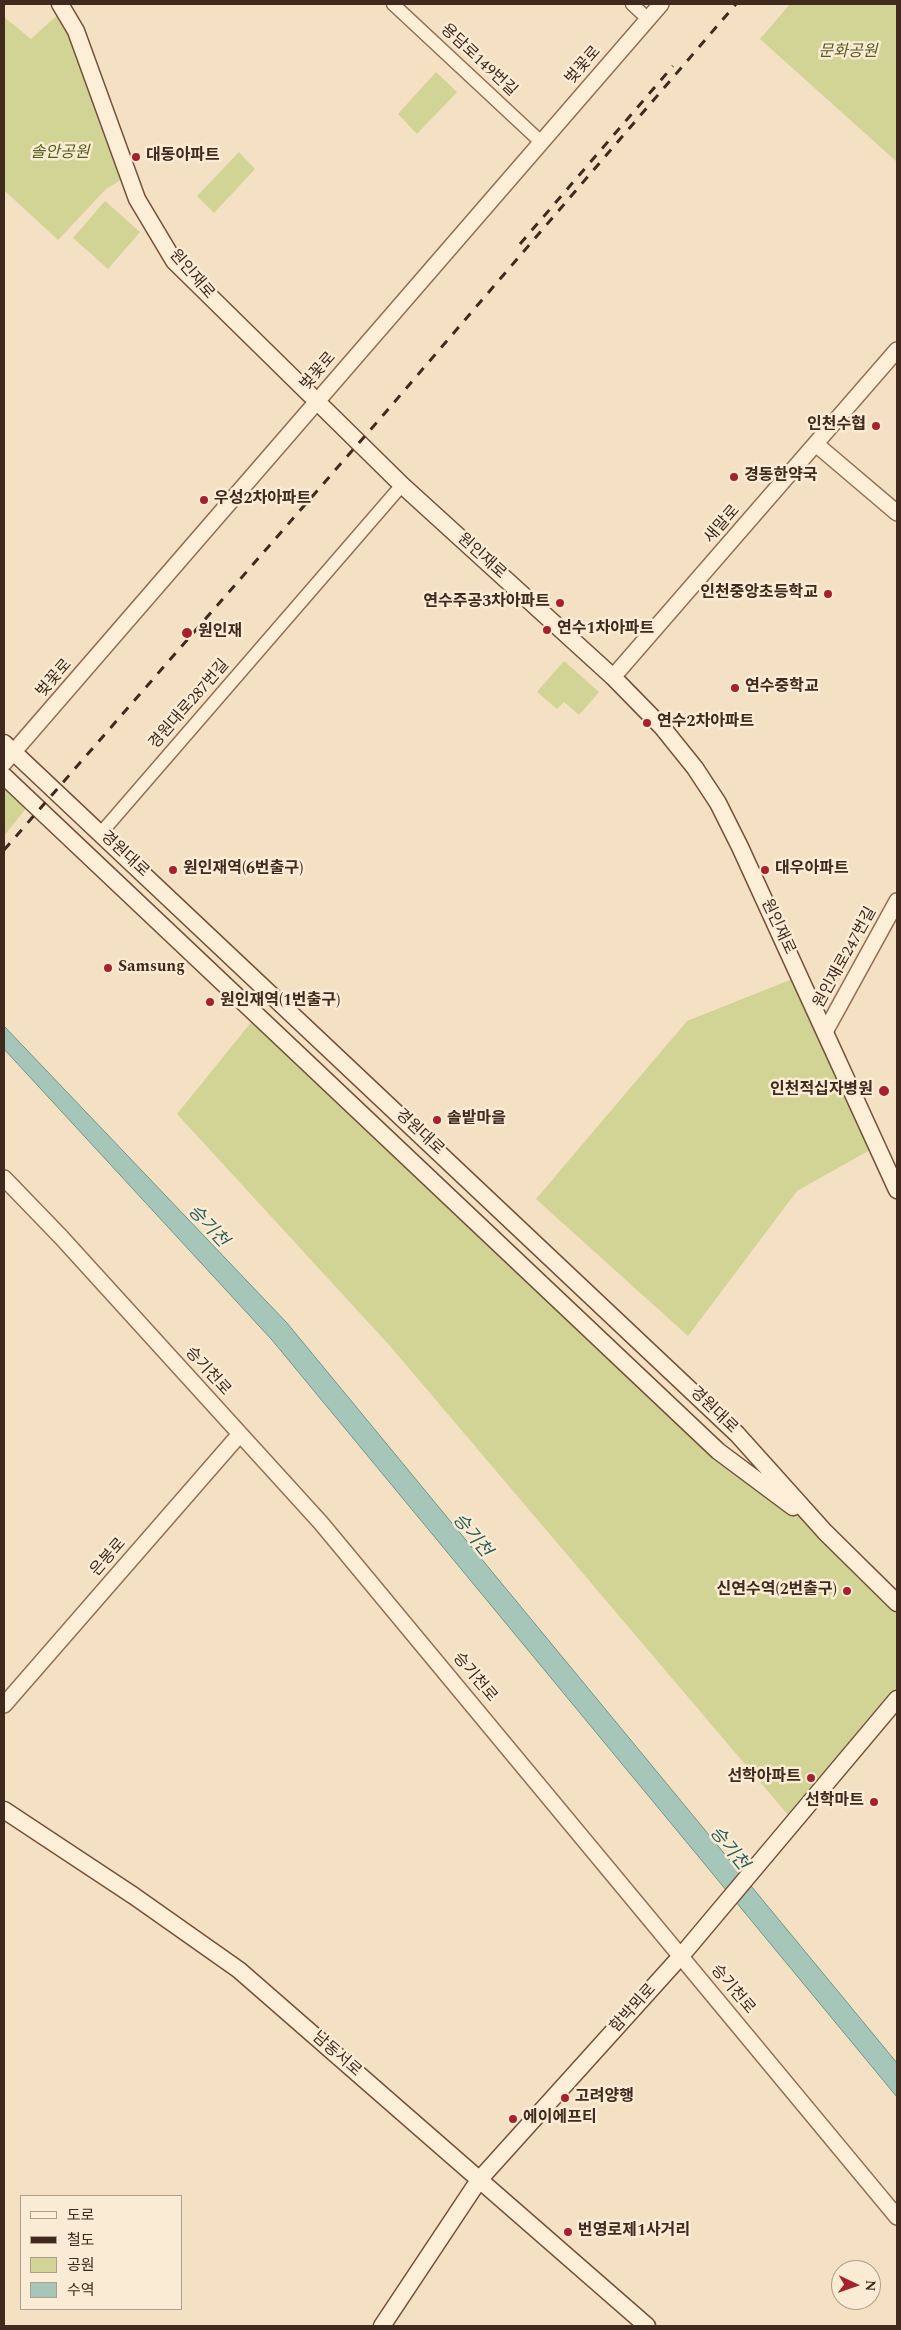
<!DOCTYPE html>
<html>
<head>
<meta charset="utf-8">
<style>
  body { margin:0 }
  #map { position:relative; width:901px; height:2330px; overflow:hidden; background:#f4e0c3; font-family:Spectral,"Noto Sans KR",serif }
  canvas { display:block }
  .frame { position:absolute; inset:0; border:5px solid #3f2a1d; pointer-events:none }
  .legend { position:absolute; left:20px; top:2195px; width:162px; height:115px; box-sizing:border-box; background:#faebd4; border:1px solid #af9e8b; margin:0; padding:6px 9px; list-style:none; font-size:15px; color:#3f2a1d }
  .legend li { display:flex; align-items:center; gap:10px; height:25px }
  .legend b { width:25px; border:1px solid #af9e8b }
  .north { position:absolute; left:831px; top:2260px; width:50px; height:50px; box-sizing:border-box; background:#faebd4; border:1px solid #af9e8b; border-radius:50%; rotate:93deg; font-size:14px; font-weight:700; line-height:20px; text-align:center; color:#3f2a1d }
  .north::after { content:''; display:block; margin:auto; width:18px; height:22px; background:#a81f2e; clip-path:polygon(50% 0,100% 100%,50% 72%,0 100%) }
</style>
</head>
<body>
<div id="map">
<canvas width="901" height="2330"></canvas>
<div class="frame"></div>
<ul class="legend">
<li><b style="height:6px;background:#fdeed8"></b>도로</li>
<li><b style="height:6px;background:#3f2a1d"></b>철도</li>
<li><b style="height:14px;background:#d2d495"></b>공원</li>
<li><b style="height:14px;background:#a6c6b9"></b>수역</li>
</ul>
<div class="north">N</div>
</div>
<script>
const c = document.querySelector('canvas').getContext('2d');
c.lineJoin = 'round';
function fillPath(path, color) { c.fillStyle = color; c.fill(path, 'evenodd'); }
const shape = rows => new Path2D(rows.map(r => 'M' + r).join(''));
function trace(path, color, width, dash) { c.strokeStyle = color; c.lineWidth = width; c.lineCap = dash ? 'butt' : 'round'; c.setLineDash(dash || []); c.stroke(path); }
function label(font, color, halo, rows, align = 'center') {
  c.font = font + ' Spectral,"Noto Sans KR",serif'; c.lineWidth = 5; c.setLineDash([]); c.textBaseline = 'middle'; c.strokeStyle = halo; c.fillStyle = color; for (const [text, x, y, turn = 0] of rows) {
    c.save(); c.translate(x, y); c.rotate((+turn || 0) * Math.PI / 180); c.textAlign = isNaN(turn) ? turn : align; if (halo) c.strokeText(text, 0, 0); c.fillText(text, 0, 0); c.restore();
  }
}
const green = shape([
  [790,4,897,4,897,162,760,39],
  [63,10,129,175,106,189,58,240,4,190,4,17,31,39],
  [436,72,457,92,417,134,398,114],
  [239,152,255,169,214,213,197,196],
  [105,201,140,232,108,269,73,238],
  [564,661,599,692,579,715,564,702,557,709,537,692],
  [4,784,27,807,4,836],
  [800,976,877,1146,797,1191,688,1336,536,1199,687,1021],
  [257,1015,718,1451,825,1531,897,1603,897,1694,794,1822,390,1346,177,1114]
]);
const water = shape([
  [4,1026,287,1323,897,2063,897,2097,272,1340,4,1049,4,1026]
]);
const minor = shape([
  [393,4,541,142],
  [632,4,648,19],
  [101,833,402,485]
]);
const tertiary = shape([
  [817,445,897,513],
  [613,677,897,350],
  [4,763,661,4],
  [825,1032,897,901],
  [4,1178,61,1237,321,1523,897,2217],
  [4,1705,240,1434]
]);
const secondary = shape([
  [60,4,76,31,137,199,174,261,402,485,613,677,662,727,695,768,718,803,740,847,897,1190],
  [4,743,737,1434,825,1532,897,1603],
  [4,776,718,1451,793,1507],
  [4,1810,134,1896,239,1970,647,2326],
  [382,2326,479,2180,681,1956,897,1699]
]);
const rail = shape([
  [520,244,673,66],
  [4,850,385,413,736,4]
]);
const markers = [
  [136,157,5,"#a81f2e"],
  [876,426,5,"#a81f2e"],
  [734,477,5,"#a81f2e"],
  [204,500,5,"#a81f2e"],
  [828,594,5,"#a81f2e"],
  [560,603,5,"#a81f2e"],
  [547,630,5,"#a81f2e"],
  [187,633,6,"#a81f2e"],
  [735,688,5,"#a81f2e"],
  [647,723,5,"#a81f2e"],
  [173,870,5,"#a81f2e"],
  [765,870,5,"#a81f2e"],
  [108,968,5,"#a81f2e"],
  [210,1002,5,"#a81f2e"],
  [884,1091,6,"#a81f2e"],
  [437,1120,5,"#a81f2e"],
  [847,1591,5,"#a81f2e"],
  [811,1778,5,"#a81f2e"],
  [874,1802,5,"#a81f2e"],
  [565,2098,5,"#a81f2e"],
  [513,2119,5,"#a81f2e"],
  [568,2232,5,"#a81f2e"]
];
const parkNames = [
  ["문화공원",848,53],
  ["솔안공원",60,154]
];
const streetNames = [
  ["용담로149번길",478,61,43],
  ["벚꽃로",584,66,-49],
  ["원인재로",191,275,49],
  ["벚꽃로",319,372,-49],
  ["새말로",723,525,-49],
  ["원인재로",481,557,42],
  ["벚꽃로",55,679,-49],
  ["경원대로287번길",190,705,-49],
  ["경원대로",124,855,43],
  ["원인재로",777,927,65],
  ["원인재로247번길",846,958,-61],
  ["경원대로",419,1133,43],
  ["승기천로",207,1372,48],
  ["경원대로",713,1411,44],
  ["은봉로",109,1558,-49],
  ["승기천로",474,1678,50],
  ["승기천로",732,1990,50],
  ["함박뫼로",634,2009,-48],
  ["남동서로",336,2055,41]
];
const poiNames = [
  ["대동아파트",146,157],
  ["인천수협",866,426,"right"],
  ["경동한약국",744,477],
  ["우성2차아파트",214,500],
  ["인천중앙초등학교",818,594,"right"],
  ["연수주공3차아파트",550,603,"right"],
  ["연수1차아파트",557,630],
  ["원인재",198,633],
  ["연수중학교",745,688],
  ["연수2차아파트",657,723],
  ["원인재역(6번출구)",183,870],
  ["대우아파트",775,870],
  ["Samsung",118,968],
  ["원인재역(1번출구)",220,1002],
  ["인천적십자병원",873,1091,"right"],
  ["솔밭마을",447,1120],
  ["신연수역(2번출구)",837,1591,"right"],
  ["선학아파트",801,1778,"right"],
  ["선학마트",864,1802,"right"],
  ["고려양행",575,2098],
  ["에이에프티",523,2119],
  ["번영로제1사거리",578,2232]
];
const waterNames = [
  ["승기천",207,1227,47],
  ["승기천",471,1536,51],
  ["승기천",728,1849,51]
];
fillPath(green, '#d2d495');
fillPath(water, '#a6c6b9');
trace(water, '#6b9687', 1);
trace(minor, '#917057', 15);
trace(tertiary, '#917057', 18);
trace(secondary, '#73513a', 19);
trace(minor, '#fdeed8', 12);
trace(tertiary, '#fdeed8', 15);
trace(secondary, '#fdeed8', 16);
trace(rail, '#3f2a1d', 3, [9, 9]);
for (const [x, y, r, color] of markers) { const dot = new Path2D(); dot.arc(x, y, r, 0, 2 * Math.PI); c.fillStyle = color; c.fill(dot); trace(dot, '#faebd4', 2); }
label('italic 16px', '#555e21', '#faebd4', parkNames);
label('16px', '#3f2a1d', '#faebd4', streetNames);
label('bold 16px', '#3f2a1d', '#faebd4', poiNames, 'left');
label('italic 18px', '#2a6058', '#faebd4', waterNames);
</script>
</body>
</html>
